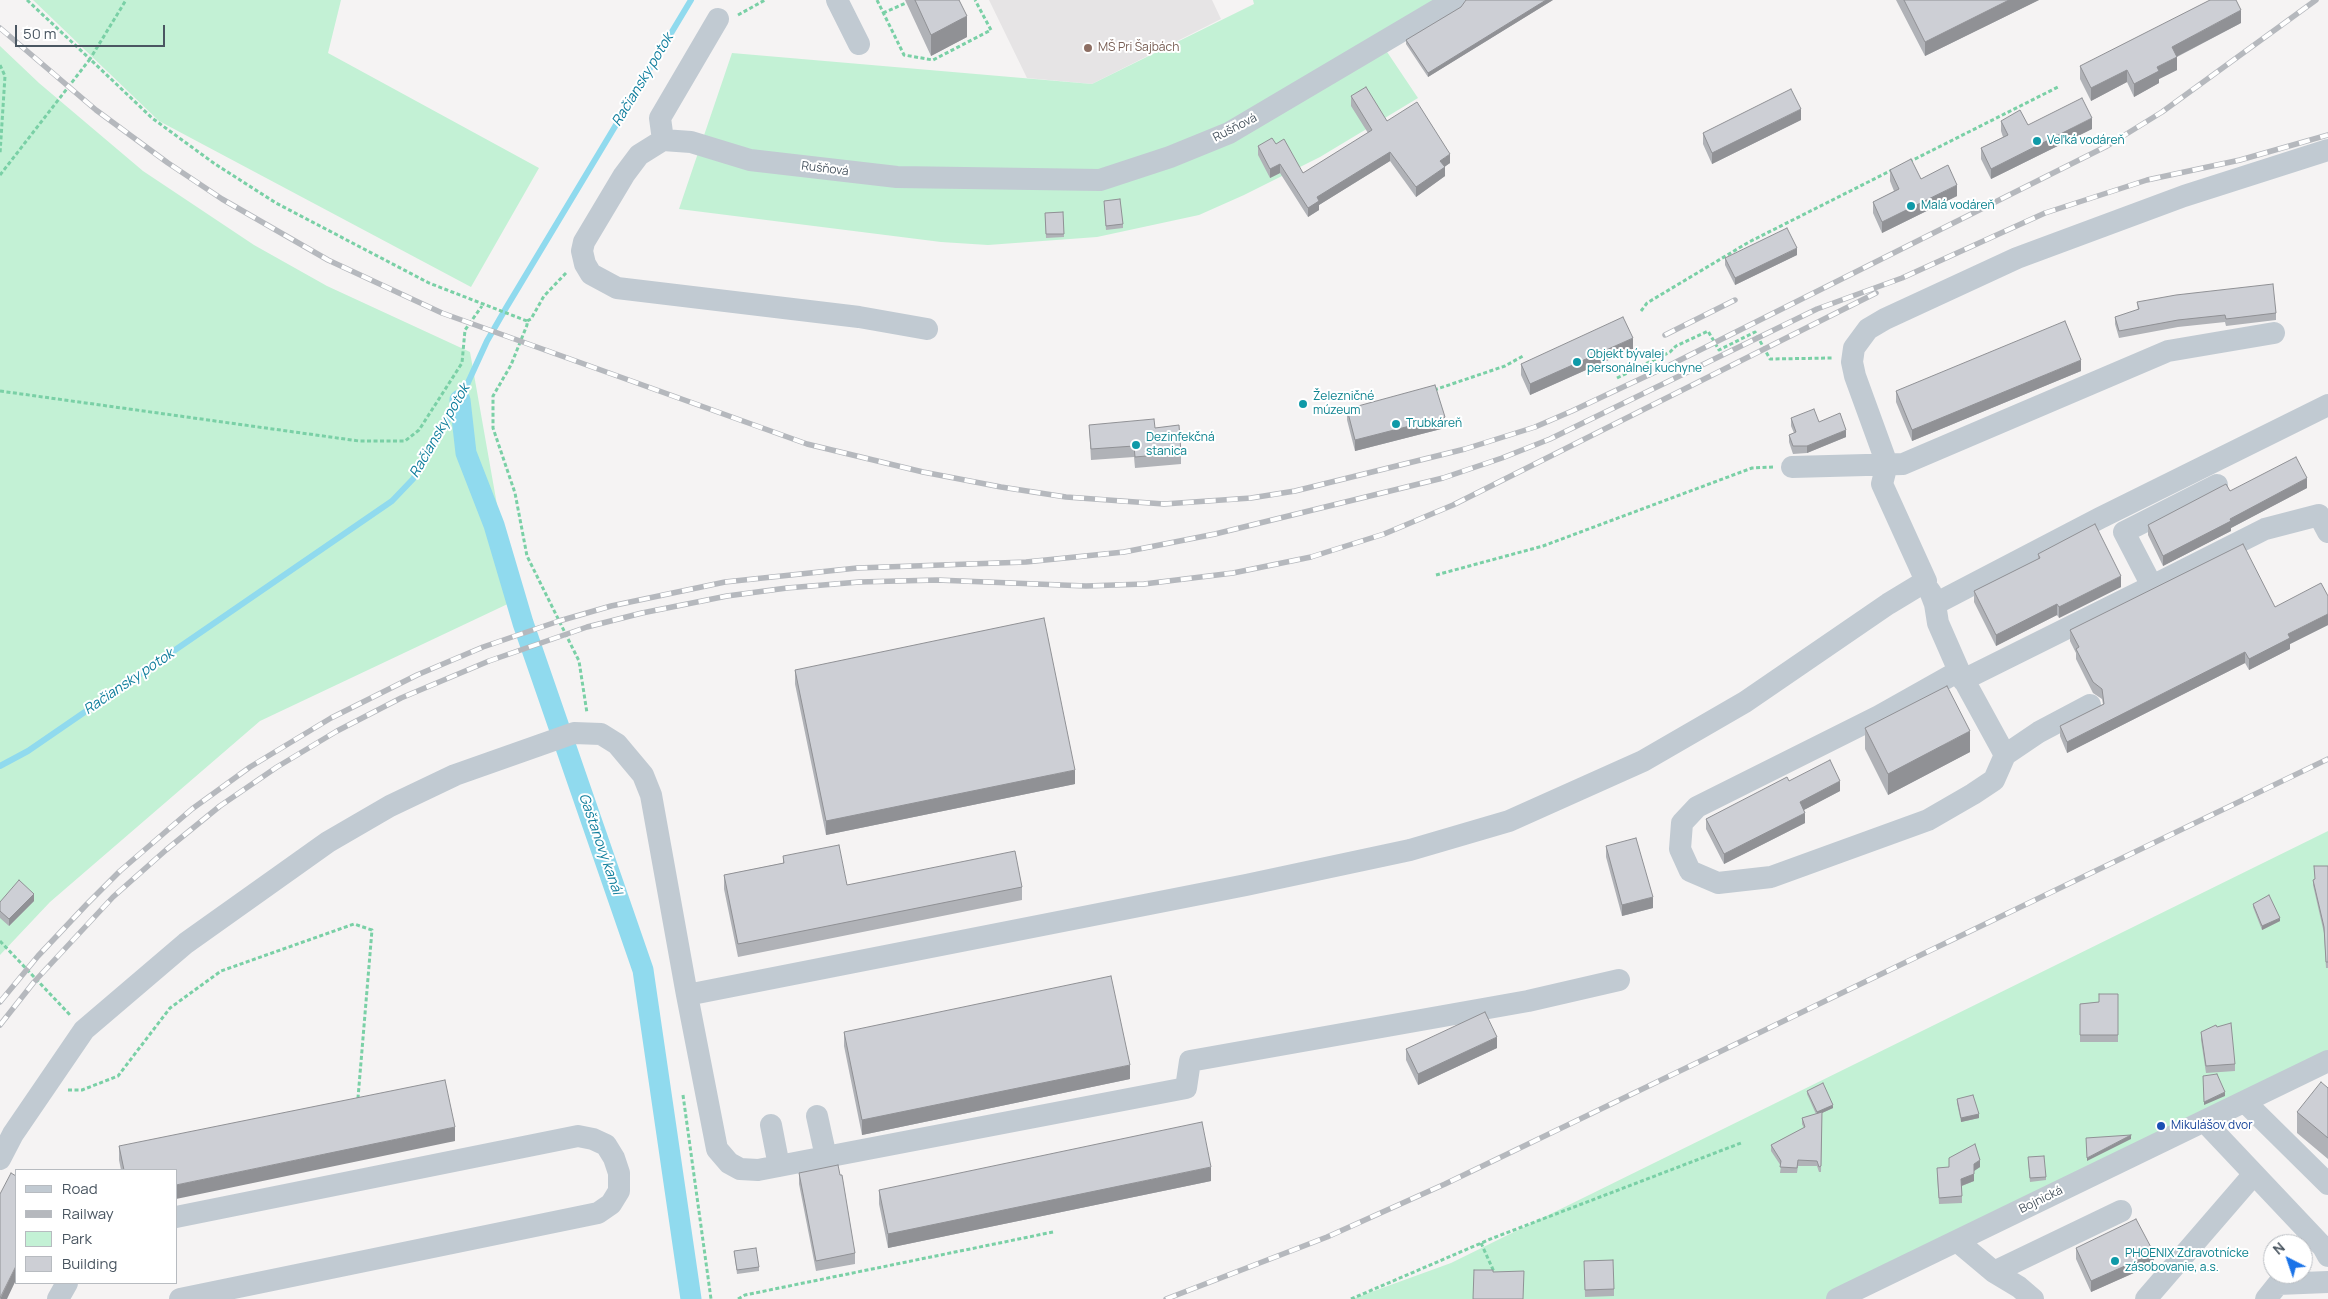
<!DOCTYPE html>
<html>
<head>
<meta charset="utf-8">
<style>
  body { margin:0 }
  #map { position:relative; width:2328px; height:1299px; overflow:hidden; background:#f5f3f3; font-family:Manrope,sans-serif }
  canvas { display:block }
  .legend { position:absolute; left:15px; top:1169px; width:162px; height:115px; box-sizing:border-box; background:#fff; border:1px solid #b7bbc0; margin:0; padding:6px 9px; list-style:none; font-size:15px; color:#4a5661 }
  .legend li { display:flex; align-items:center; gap:10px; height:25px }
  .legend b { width:25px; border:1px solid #b7bbc0 }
  .north { position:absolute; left:2263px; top:1234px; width:50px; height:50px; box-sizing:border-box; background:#fff; border:1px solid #b7bbc0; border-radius:50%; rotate:319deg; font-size:14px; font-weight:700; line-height:20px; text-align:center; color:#4a5661 }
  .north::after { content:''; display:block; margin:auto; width:18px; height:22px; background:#1a73e8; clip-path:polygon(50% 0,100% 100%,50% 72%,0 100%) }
  .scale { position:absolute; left:15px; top:25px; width:150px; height:22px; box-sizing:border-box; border:2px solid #4a5661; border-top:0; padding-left:6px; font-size:15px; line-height:18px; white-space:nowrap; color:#4a5661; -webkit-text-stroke:4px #fff; paint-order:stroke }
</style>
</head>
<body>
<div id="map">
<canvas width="2328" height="1299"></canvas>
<ul class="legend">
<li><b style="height:6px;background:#c1cad2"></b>Road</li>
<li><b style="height:6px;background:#b5b8bd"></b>Railway</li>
<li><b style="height:14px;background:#c3f1d5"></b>Park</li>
<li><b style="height:14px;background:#cdcfd5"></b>Building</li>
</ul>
<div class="north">N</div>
<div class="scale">50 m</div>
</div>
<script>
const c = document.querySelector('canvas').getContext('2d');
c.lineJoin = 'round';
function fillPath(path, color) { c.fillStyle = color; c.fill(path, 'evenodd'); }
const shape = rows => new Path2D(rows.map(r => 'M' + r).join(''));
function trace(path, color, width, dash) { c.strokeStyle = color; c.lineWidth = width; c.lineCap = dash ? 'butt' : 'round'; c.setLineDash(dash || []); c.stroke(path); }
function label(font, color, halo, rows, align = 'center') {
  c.font = font + ' Manrope,sans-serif'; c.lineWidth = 4; c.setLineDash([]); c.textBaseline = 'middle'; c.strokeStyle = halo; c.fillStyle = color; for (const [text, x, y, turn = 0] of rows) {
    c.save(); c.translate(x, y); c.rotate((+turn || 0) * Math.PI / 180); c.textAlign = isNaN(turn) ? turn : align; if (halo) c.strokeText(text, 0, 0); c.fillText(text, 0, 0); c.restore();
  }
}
const education = shape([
  [989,0,1212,0,1221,19,1092,84,1027,78]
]);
const green = shape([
  [33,0,341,0,328,53,539,168,471,287,159,121],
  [1253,0,1438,0,1377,37,1418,98,1320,157,1244,195,1199,215,1097,237,988,245,941,242,679,209,732,53,1092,84,1254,4],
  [0,46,39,83,143,171,254,245,327,286,470,352,514,601,260,721,50,902,0,955],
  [2328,831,2328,1058,1829,1299,1352,1299,1451,1263]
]);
const stream = shape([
  [0,766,28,751,392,501,413,479,460,400,487,341,506,308,691,0]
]);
const canal = shape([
  [460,400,466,453,494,525,523,623,643,970,691,1299]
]);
const path = shape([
  [27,0,90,59,126,0],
  [877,0,904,55,933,60,991,30,975,0],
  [883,13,906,3],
  [738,15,765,0],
  [0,65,5,76,0,154],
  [1909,162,2058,87],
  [0,175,90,59,152,118,215,164,276,203,429,283,527,321],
  [566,273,544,296,531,319,527,321,527,325,511,365,493,396,493,428,515,493,527,556,579,661,587,713],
  [1641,311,1647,303,1749,242,1892,170],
  [1617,378,1670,352,1676,346,1708,331,1719,350,1755,332,1770,359,1832,358],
  [1434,390,1505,366,1523,356],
  [0,391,359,441,405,441,419,430,462,363,465,330,482,306],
  [1436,575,1543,546,1752,468,1773,467],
  [0,941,70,1015],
  [68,1090,82,1090,118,1076,170,1008,221,971,354,924,372,930,358,1098],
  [683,1095,711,1299],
  [1481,1243,1495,1274],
  [738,1299,745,1295,1053,1232],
  [1351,1299,1493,1238,1741,1143]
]);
const minor = shape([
  [837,0,859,44],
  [663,140,660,118,718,19],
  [927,329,859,317,617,288,591,274,585,264,582,251,584,242,624,175,639,155,663,140,691,142,750,160,897,177,1100,180,1170,157,1229,133,1454,0],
  [1792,467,1903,464,2168,351,2274,333],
  [2152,586,2265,529,2319,515,2328,532],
  [1930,591,1935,604,2100,518,2328,405],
  [1935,604,1938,623,1959,671,2005,755,1994,780,1973,794,1928,820,1771,877,1718,883,1690,871,1680,849,1682,823,1697,807,1879,716,1959,671],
  [1963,680,2152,586,2124,532,2217,485],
  [2005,755,2039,732,2090,705],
  [687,995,717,1149,729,1163,740,1169,758,1170,1186,1088,1190,1061,1528,1001,1619,980],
  [2245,1102,2328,1184],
  [817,1116,826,1157],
  [2204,1121,2323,1247,2328,1256],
  [771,1125,779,1166],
  [0,1159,13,1134,84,1030,186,943,328,842,390,806,455,775,574,733,601,734,617,744,643,775,651,795,687,995,1246,885,1410,850,1509,821,1643,761,1745,702,1888,604,1926,581,1882,484,1887,464,1855,376,1852,362,1854,348,1868,329,1885,319,2017,258,2184,196,2328,150],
  [176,1217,578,1136,593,1139,606,1145,614,1158,619,1173,619,1191,611,1204,598,1213,180,1299],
  [1957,1241,1994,1272,2121,1211],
  [1994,1272,2019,1287,2033,1299],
  [58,1299,67,1283],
  [1837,1299,2328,1061],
  [2146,1299,2254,1174],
  [2266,1299,2278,1284,2328,1282]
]);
const rail = shape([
  [0,28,96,110,168,163,222,199,328,260,442,313,807,444,923,472,1001,487,1066,497,1164,504,1251,498,1295,491,1465,449,1535,427,1572,411,1670,365,2107,146,2162,112,2316,0],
  [1665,335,1735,300],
  [0,1002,38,956,87,904,120,871,192,809,250,767,331,718,417,675,483,647,559,621,611,606,725,582,857,568,1026,562,1124,552,1215,534,1443,478,1502,458,1550,439,1817,309,1902,278,2045,213,2147,180,2240,160,2328,135],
  [0,1025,34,982,113,897,166,850,220,806,277,767,337,731,401,698,489,661,587,627,642,613,727,596,787,588,859,582,937,580,1086,586,1144,584,1233,573,1311,557,1384,534,1453,505,1876,293],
  [1166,1299,1327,1237,1445,1184,2328,759]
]);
const wall = shape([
  [905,0,959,0,967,37,931,56],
  [1553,0,1428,77,1406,44,1406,40],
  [1896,0,2039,0,1925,56],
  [2241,23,2177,57,2177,70,2159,79,2159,83,2134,97,2127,82,2091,101,2080,79,2080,66],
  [1351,96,1450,163,1444,167,1445,176,1416,197,1390,161,1319,205,1319,210,1308,217,1280,173,1270,178,1258,155,1258,146,1276,144,1303,173,1368,133,1351,106],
  [1801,120,1712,164,1703,144,1703,133],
  [2001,121,2028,125,2092,129,1991,179,1981,159,1981,148,2003,137,2001,131],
  [1890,170,1921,179,1957,196,1882,233,1873,213,1873,202,1894,191,1890,181],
  [1104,204,1123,224,1123,228,1106,230],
  [1063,212,1064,237,1046,238,1045,213],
  [1797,255,1735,285,1725,265,1725,258],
  [2137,302,2276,313,2276,320,2226,326,2225,322,2178,327,2119,338,2115,324,2115,317,2138,310],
  [1633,349,1530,395,1521,375,1521,364],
  [2081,371,1912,441,1896,402,1896,391],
  [1347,409,1445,428,1355,451,1347,420],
  [1791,418,1819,422,1846,437,1807,453,1793,454,1789,442,1789,435,1794,433,1791,426],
  [1089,425,1155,428,1181,453,1181,464,1135,468,1134,457,1091,460],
  [2307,488,2231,528,2231,531,2163,566,2148,535,2148,525,2230,491],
  [2038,554,2121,587,2059,618,2057,615,1996,646,1974,602,1974,591,2038,559],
  [2328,596,2328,625,2290,644,2290,649,2249,670,2245,663,2067,753,2060,736,2060,726,2103,704,2102,699,2093,693,2076,659,2076,653,2070,641,2070,630,2275,607],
  [795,670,1075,784,826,835,795,684],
  [1865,728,1970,752,1888,795,1865,749],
  [1789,781,1840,791,1804,810,1805,823,1724,864,1706,829,1706,819],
  [1606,846,1653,908,1622,916,1606,857],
  [783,856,847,885,1022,887,1022,900,738,957,724,889,724,875,783,863],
  [2328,866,2328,968,2326,968,2324,933,2313,885,2313,880,2315,879],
  [34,901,9,926,0,918,0,902],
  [2253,904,2280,921,2262,930,2253,907],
  [2118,994,2118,1042,2080,1042,2080,1004,2099,1002],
  [844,1032,1130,1079,862,1135,844,1046],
  [2201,1032,2235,1064,2235,1071,2206,1073,2201,1040],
  [1497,1048,1418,1085,1406,1060,1406,1049],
  [2328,1088,2328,1159,2297,1133,2297,1112],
  [1807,1091,1833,1108,1822,1113,1821,1172,1819,1172,1817,1166,1798,1166,1797,1173,1780,1173,1781,1166,1771,1151,1771,1145,1804,1128,1802,1124,1802,1118,1816,1114,1807,1094],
  [1957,1099,1979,1118,1961,1122,1957,1103],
  [455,1141,176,1170,121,1170,119,1160,119,1146],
  [2028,1161,2046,1177,2046,1180,2030,1182],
  [1949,1167,1980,1167,1974,1171,1974,1181,1962,1186,1962,1203,1939,1204,1937,1174],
  [799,1173,855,1253,855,1264,816,1271,799,1184],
  [1211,1181,888,1248,879,1204,879,1190],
  [2076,1248,2154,1264,2091,1292,2076,1259],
  [734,1251,759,1267,759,1271,737,1274],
  [1584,1261,1614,1289,1614,1296,1585,1297]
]);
const shadedWall = shape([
  [1546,0,1553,0,1428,77,1428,73],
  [2009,0,2039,0,1925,56,1925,42],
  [2241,10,2241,23,2172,59,2172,47],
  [967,16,967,37,931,56,931,35],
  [2177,57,2177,70,2159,79,2159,83,2134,97,2134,84,2157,67],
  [2127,70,2127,82,2091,101,2091,88],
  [1801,109,1801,120,1712,164,1712,153],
  [2092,118,2092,129,1991,179,1991,169],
  [1390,152,1390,161,1319,205,1319,210,1308,217,1308,208,1317,197],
  [1450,154,1450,163,1440,170,1440,161],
  [1280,164,1280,173,1270,178,1270,169],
  [1445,167,1445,176,1416,197,1416,187],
  [1957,185,1957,196,1882,233,1882,222],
  [1797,248,1797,255,1735,285,1735,278],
  [1633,338,1633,349,1530,395,1530,384],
  [2081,360,2081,371,1912,441,1912,430],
  [1445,417,1445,428,1355,451,1355,440],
  [1846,430,1846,437,1807,453,1807,446],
  [2307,478,2307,488,2231,528,2231,531,2163,566,2163,556,2230,519],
  [2121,576,2121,587,2059,618,2059,607],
  [2057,604,2057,615,1996,646,1996,635],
  [2328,614,2328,625,2290,644,2290,649,2249,670,2249,659,2288,634],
  [2245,652,2245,663,2067,753,2067,742],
  [1970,731,1970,752,1888,795,1888,774],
  [1075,770,1075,784,826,835,826,821],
  [1840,781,1840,791,1800,812,1800,802],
  [1805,813,1805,823,1724,864,1724,854],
  [34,894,34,901,9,926,9,919],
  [1653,897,1653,908,1622,916,1622,905],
  [2280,918,2280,921,2262,930,2262,926],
  [1497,1037,1497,1048,1418,1085,1418,1074],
  [1130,1065,1130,1079,862,1135,862,1120],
  [2225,1092,2225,1096,2204,1105,2204,1102],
  [1833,1105,1833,1108,1822,1113,1821,1172,1822,1113,1817,1116,1817,1112],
  [1979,1114,1979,1118,1961,1122,1961,1118],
  [455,1127,455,1141,176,1199,176,1185],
  [2131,1135,2131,1139,2087,1161,2087,1158],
  [1980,1160,1980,1167,1974,1171,1974,1164],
  [1211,1167,1211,1181,888,1248,888,1234],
  [1974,1174,1974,1181,1961,1186,1961,1179],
  [2154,1253,2154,1264,2091,1292,2091,1281],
  [16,1266,16,1280,7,1299,0,1299]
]);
const building = shape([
  [915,0,959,0,967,16,931,35,915,0],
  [1466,0,1546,0,1428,73,1406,40,1461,7,1466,0],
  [1904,0,2009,0,1925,42,1904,0],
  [2210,0,2236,0,2241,10,2172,47,2177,57,2157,67,2159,71,2134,84,2127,70,2091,88,2080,66,2210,0],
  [1366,87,1387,121,1417,102,1450,154,1440,161,1445,167,1416,187,1390,152,1317,197,1319,201,1308,208,1280,164,1270,169,1258,146,1272,138,1276,144,1284,139,1303,173,1372,130,1351,96,1366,87],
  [1791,89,1801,109,1712,153,1703,133,1791,89],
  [2082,98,2092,118,1991,169,1981,148,2008,135,2001,121,2020,110,2028,125,2082,98],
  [1911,159,1921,179,1948,165,1957,185,1882,222,1873,202,1899,189,1890,170,1911,159],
  [1120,199,1123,224,1106,226,1104,201,1120,199],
  [1063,212,1064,234,1046,234,1045,213,1063,212],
  [1787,228,1797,248,1735,278,1725,258,1787,228],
  [2273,284,2276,313,2226,319,2225,315,2178,320,2119,331,2115,317,2139,309,2137,302,2176,295,2273,284],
  [1623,317,1633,338,1530,384,1521,364,1623,317],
  [2065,321,2081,360,1912,430,1896,391,2065,321],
  [1435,385,1445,417,1355,440,1347,409,1435,385],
  [1814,409,1819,422,1840,413,1846,430,1807,446,1793,446,1789,435,1796,432,1791,418,1814,409],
  [1154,419,1155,428,1179,425,1181,453,1135,457,1134,446,1091,449,1089,425,1154,419],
  [2296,457,2307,478,2230,519,2231,521,2163,556,2148,525,2226,484,2230,491,2296,457],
  [2095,524,2121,576,2059,607,2057,604,1996,635,1974,591,2040,558,2038,554,2095,524],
  [2243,544,2275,607,2321,583,2328,596,2328,614,2288,634,2290,638,2249,659,2245,652,2067,742,2060,726,2104,704,2102,689,2093,682,2076,649,2079,647,2070,630,2243,544],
  [1044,618,1075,770,826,821,795,670,1044,618],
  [1947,686,1970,731,1888,774,1865,728,1947,686],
  [1830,760,1840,781,1800,802,1805,813,1724,854,1706,819,1787,777,1789,781,1830,760],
  [1636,838,1653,897,1622,905,1606,846,1636,838],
  [839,845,847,885,1015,851,1022,887,738,944,724,875,784,863,783,856,839,845],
  [2314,866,2328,866,2328,962,2326,962,2324,927,2313,880,2315,879,2314,866],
  [19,880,34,894,9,919,0,911,0,902,19,880],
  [2269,895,2280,918,2262,926,2253,904,2269,895],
  [1111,976,1130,1065,862,1120,844,1032,1111,976],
  [2099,994,2118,994,2118,1035,2080,1035,2080,1004,2099,1002,2099,994],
  [1485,1012,1497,1037,1418,1074,1406,1049,1485,1012],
  [2231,1023,2235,1064,2206,1066,2201,1032,2216,1025,2217,1027,2231,1023],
  [2217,1074,2225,1092,2204,1102,2203,1076,2217,1074],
  [445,1080,455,1127,176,1185,176,1170,124,1170,119,1146,445,1080],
  [2321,1082,2328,1088,2328,1138,2297,1112,2321,1082],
  [1823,1083,1833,1105,1817,1112,1807,1091,1823,1083],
  [1973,1095,1979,1114,1961,1118,1957,1099,1973,1095],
  [1822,1112,1821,1166,1819,1167,1817,1161,1798,1160,1797,1168,1780,1167,1781,1161,1771,1145,1805,1127,1802,1118,1822,1112],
  [1202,1122,1211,1167,888,1234,879,1190,1202,1122],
  [2131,1135,2087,1158,2086,1138,2131,1135],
  [1975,1144,1980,1160,1974,1164,1974,1174,1961,1179,1962,1196,1939,1198,1937,1168,1949,1167,1949,1158,1975,1144],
  [2044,1156,2046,1177,2030,1178,2028,1157,2044,1156],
  [838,1165,840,1175,842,1175,855,1253,816,1261,799,1173,838,1165],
  [11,1173,16,1176,16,1266,0,1298,0,1194,11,1173],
  [2136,1219,2154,1253,2091,1281,2076,1248,2136,1219],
  [756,1248,759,1267,737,1270,734,1251,756,1248],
  [1613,1260,1614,1289,1585,1290,1584,1261,1613,1260],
  [1474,1270,1493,1270,1493,1272,1524,1271,1523,1299,1473,1299,1474,1270]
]);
const markers = [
  [1088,48,5,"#8d6e63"],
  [2037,141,5,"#0f9aa8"],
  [1911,206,5,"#0f9aa8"],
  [1577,362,5,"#0f9aa8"],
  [1303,404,5,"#0f9aa8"],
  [1396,424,5,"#0f9aa8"],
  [1136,445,5,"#0f9aa8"],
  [2161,1126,5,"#1a4fb4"],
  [2115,1261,5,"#0f9aa8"]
];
const educationNames = [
  ["MŠ Pri Šajbách",1098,48]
];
const streetNames = [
  ["Rušňová",1235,128,-27],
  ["Rušňová",825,169,7],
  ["Bojnická",2041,1200,-26]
];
const cultureNames = [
  ["Veľká vodáreň",2047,141],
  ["Malá vodáreň",1921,206],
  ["Objekt bývalej",1587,355],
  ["personálnej kuchyne",1587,369],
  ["Železničné",1313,397],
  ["múzeum",1313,411],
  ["Trubkáreň",1406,424],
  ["Dezinfekčná",1146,438],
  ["stanica",1146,452],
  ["PHOENIX Zdravotnícke",2125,1254],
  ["zásobovanie, a.s.",2125,1268]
];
const transitNames = [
  ["Mikulášov dvor",2171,1126]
];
const waterNames = [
  ["Račiansky potok",643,80,-59],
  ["Račiansky potok",440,431,-60],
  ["Račiansky potok",129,682,-34],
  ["Gaštanový kanál",600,844,71]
];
fillPath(education, '#e6e4e5');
fillPath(green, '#c3f1d5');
trace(stream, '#90daee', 6);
trace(canal, '#90daee', 21);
trace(path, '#7ad0a6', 3, [4, 2.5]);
trace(minor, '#c1cad2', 22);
trace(rail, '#b5b8bd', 5.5);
trace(rail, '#fff', 4, [11]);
fillPath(wall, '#b0b2b7');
fillPath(shadedWall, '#909195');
fillPath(building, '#cdcfd5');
trace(building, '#909195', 1);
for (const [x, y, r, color] of markers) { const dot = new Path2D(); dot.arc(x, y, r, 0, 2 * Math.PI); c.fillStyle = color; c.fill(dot); trace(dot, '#fff', 2); }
label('12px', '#785e54', '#fff', educationNames, 'left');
label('12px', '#4a5661', '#fff', streetNames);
label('12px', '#0d838f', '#fff', cultureNames, 'left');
label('12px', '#164399', '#fff', transitNames, 'left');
label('italic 14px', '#0c7c9b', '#fff', waterNames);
</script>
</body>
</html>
